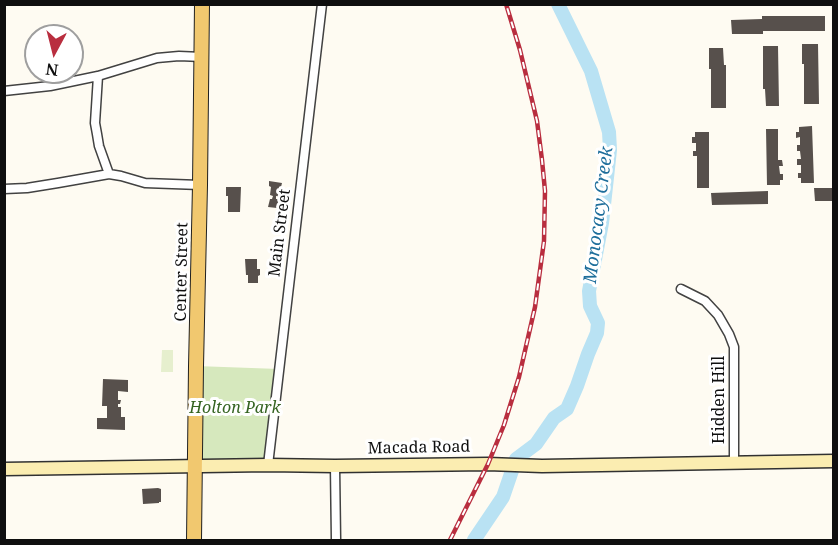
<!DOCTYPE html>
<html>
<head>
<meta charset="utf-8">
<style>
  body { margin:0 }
  #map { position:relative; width:838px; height:545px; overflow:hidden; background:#fefbf2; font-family:"Noto Serif",serif }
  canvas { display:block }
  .frame { position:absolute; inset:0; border:6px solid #0f0f0f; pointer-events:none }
  .north { position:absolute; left:24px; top:24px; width:60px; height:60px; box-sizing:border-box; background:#fff; border:2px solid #9f9f9f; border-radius:50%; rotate:187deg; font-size:16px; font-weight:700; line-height:24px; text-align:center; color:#0f0f0f }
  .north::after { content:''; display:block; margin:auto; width:21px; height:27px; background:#b92e3f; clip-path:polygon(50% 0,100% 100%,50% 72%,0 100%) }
</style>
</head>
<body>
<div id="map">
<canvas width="838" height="545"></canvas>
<div class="frame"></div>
<div class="north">N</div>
</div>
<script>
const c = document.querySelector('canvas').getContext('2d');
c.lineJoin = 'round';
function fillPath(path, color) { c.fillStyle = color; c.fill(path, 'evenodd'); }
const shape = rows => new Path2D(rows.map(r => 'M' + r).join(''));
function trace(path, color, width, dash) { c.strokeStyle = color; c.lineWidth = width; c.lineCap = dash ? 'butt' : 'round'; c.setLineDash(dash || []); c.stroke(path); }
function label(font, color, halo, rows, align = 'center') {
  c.font = font + ' "Noto Serif",serif'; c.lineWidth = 6; c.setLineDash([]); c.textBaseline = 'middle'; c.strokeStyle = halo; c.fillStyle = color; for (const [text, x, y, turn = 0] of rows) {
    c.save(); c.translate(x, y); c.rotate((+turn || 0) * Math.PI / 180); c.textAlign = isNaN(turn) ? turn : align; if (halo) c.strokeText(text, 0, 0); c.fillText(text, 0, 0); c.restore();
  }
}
const green = shape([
  [196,366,279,369,268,465,195,467]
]);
const pitch = shape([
  [162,350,173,350,173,372,161,372]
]);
const river = shape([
  [474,540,503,497,516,459,536,444,554,418,567,409,577,386,588,354,597,333,598,323,590,306,589,291,602,223,610,150,609,132,591,71,558,4]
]);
const building = shape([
  [762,16,825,16,825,31,763,31,763,34,732,34,731,20,762,19],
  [802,44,818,44,819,104,804,104,804,64,802,64],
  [763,46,778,46,779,106,766,106,765,89,763,89],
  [709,48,723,48,724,65,726,65,726,108,711,108,711,69,709,69],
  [812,126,814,183,801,183,801,178,798,178,798,173,801,173,801,165,797,165,797,159,801,159,800,151,797,151,797,145,800,145,800,137,796,138,796,132,799,132,799,127],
  [766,129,778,129,778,160,782,160,783,166,779,166,780,174,783,174,783,180,780,180,780,185,767,185],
  [695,132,709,132,709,188,697,188,697,156,693,156,693,151,696,151,696,143,692,143,692,137,695,137],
  [269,181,282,183,281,187,284,188,282,197,276,196,276,199,279,199,277,208,268,207,270,199,272,199,273,196,270,195,271,187,269,186],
  [226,187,241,187,240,212,228,212,228,196,226,196],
  [814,188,834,188,834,201,815,201],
  [768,191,768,204,712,205,711,193],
  [245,259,257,259,257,269,260,269,260,275,258,276,258,283,248,283,248,275,246,275],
  [103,379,128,380,128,392,118,391,118,400,121,400,120,404,118,404,118,407,121,407,121,417,125,417,125,430,97,429,97,418,107,418,107,406,102,406],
  [158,488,161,489,161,502,159,502,159,503,143,504,142,489]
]);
const street = shape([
  [98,76,95,123,97,134,99,146,109,174],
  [4,91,50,86,98,76,157,58,179,56,202,57],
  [4,189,27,188,58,183,109,174,121,176,145,183,200,185],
  [681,289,705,301,718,315,729,334,734,347,734,463],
  [268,465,322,4],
  [335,466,336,540]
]);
const secondary = shape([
  [4,469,268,465,335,466,488,464,542,466,834,461]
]);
const primary = shape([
  [194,540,196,366,200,185,202,4]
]);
const rail = shape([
  [450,540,488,464,504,425,519,377,535,307,544,241,545,191,542,160,537,121,520,50,506,4]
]);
const streetNames = [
  ["Main Street",280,233,-83],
  ["Center Street",182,272,-89],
  ["Hidden Hill",719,400,-90],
  ["Macada Road",419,448,-1]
];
const parkNames = [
  ["Holton Park",235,408]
];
const waterNames = [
  ["Monocacy Creek",599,215,-83]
];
fillPath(green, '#d6e8bd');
fillPath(pitch, '#e6efce');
trace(river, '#b9e2f3', 14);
fillPath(building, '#57504c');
trace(street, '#424242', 11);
trace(secondary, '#313131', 15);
trace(primary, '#202020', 16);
trace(street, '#fff', 8);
trace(secondary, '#fbedb1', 12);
trace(primary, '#f1c86f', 14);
trace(rail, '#b92e3f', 4.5);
trace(rail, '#fff', 2, [7]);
label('16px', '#0f0f0f', '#fff', streetNames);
label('italic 16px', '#356422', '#fff', parkNames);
label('italic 18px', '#1e6e9b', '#fff', waterNames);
</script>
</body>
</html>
